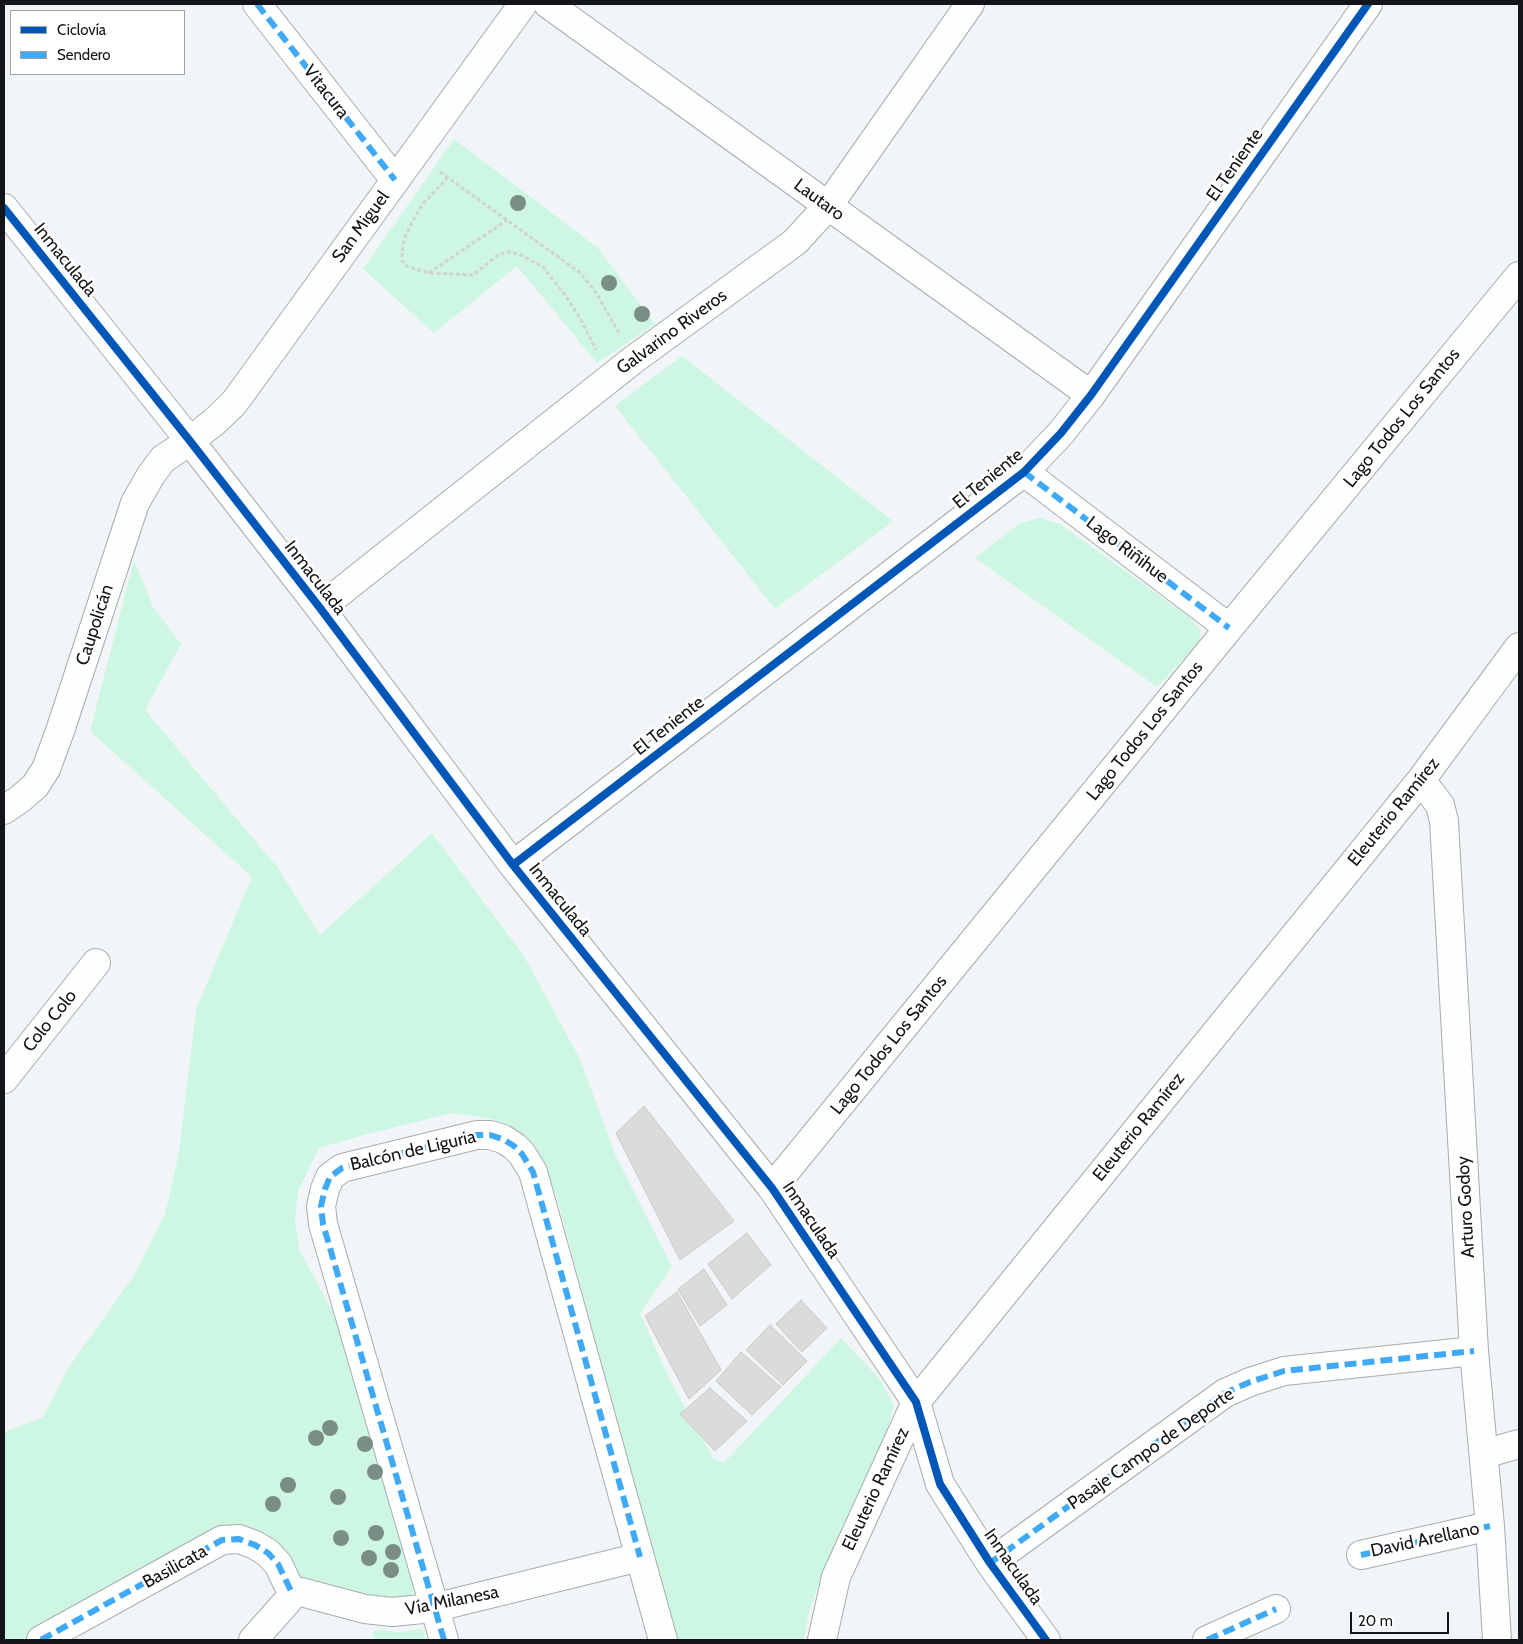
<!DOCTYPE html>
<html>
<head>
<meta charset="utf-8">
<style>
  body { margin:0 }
  #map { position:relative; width:1523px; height:1644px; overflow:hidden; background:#f2f5f8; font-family:Cabin,sans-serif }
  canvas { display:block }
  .frame { position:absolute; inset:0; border:5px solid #131518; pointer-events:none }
  .legend { position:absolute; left:10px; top:10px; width:175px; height:65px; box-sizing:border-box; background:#fff; border:1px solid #a1a1a3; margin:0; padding:6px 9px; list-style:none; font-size:15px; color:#131518 }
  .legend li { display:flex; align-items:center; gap:10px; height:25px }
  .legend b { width:25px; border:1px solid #a1a1a3 }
  .scale { position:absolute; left:1350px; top:1612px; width:99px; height:22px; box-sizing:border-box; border:2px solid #131518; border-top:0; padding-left:6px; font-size:15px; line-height:18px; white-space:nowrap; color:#131518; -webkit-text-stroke:4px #fff; paint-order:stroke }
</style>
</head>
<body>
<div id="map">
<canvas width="1523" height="1644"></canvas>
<div class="frame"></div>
<ul class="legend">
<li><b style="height:6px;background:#0057b8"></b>Ciclovía</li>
<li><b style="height:6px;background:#3fa9f5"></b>Sendero</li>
</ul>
<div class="scale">20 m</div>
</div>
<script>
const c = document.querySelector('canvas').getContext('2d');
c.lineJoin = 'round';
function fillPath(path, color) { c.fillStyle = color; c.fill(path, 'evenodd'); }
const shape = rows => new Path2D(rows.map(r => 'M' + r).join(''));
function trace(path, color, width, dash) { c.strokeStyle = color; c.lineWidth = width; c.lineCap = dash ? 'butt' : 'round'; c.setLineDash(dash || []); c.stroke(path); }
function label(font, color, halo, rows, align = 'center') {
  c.font = font + ' Cabin,sans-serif'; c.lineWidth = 5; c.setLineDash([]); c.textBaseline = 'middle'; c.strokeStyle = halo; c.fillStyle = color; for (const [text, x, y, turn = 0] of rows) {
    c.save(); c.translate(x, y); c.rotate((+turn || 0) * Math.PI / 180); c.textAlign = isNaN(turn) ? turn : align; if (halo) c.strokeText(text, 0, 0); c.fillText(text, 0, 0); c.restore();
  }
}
const green = shape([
  [454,139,598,248,655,324,597,363,517,266,434,333,363,269],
  [682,356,893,521,775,609,615,406],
  [1040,518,1060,524,1189,617,1201,630,1199,643,1157,687,975,558,1020,523],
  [134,560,153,607,181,644,145,710,278,868,320,935,432,833,524,956,580,1059,615,1154,672,1267,640,1313,669,1378,713,1458,724,1463,841,1338,879,1378,894,1405,882,1448,819,1584,809,1611,804,1640,678,1640,629,1469,557,1198,535,1145,493,1119,452,1113,364,1135,319,1148,298,1191,295,1219,299,1249,342,1330,415,1587,413,1593,407,1597,391,1598,371,1596,312,1582,297,1575,255,1535,129,1582,23,1640,4,1640,4,1432,43,1417,69,1367,135,1274,165,1215,179,1152,196,1009,252,877,90,731],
  [422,1629,426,1640,376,1640,371,1632,379,1630,399,1632]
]);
const building = shape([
  [644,1106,734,1221,680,1260,616,1133,644,1106],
  [747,1233,771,1265,732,1299,708,1264,747,1233],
  [704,1269,727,1305,700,1326,678,1289,704,1269],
  [677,1292,721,1370,689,1399,645,1316,677,1292],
  [801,1300,827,1328,802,1352,776,1324,801,1300],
  [770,1325,807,1361,783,1385,746,1350,770,1325],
  [741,1352,781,1387,752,1415,716,1381,741,1352],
  [710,1388,747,1421,715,1451,680,1414,710,1388]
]);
const path = shape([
  [440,172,579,272,595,291,619,333],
  [448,177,423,204,417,213,405,237,402,252,402,261,408,267,429,273,473,275,499,254,510,252,521,255,543,267,551,277,565,295,580,318,596,350],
  [429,273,507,220]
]);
const street = shape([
  [257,4,395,180],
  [548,4,1091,395],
  [4,208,190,441,214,422,234,403,523,4],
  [1024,472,1229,628],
  [320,608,633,360,795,242,828,206,970,4],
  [1421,780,1440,805,1444,821,1474,1351,1490,1526,1497,1640],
  [4,1079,96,963],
  [772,1188,1229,628,1519,276],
  [1484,1454,1519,1444],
  [1361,1555,1490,1526],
  [990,1563,1225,1393,1250,1382,1284,1371,1474,1351],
  [41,1640,222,1540,239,1539,255,1545,268,1553,278,1564,293,1595],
  [253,1640,293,1595,301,1592,365,1609,392,1612,433,1608,640,1557],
  [444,1640,323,1224,321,1206,325,1189,330,1177,342,1168,477,1135,490,1135,503,1139,514,1146,522,1154,533,1172,663,1640],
  [1046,1640,990,1563,940,1484,916,1402,1421,780,1519,647],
  [1207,1640,1276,1609]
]);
const secondary = shape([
  [4,810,20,799,35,786,46,769,60,731,135,503,151,475,163,459,190,441,320,608,513,865,772,1188,916,1402,836,1577,822,1640],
  [513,865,1024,472,1061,433,1091,395,1368,4]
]);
const quiet = shape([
  [257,4,395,180],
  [1024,472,1229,628],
  [1361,1555,1490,1526],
  [990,1563,1225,1393,1250,1382,1284,1371,1474,1351],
  [41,1640,222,1540,239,1539,255,1545,268,1553,278,1564,293,1595],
  [444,1640,323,1224,321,1206,325,1189,330,1177,342,1168,477,1135,490,1135,503,1139,514,1146,522,1154,533,1172,640,1557],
  [1207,1640,1276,1609]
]);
const cycleway = shape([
  [4,208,190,441,320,608,513,865,772,1188,916,1402,940,1484,990,1563,1046,1640],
  [513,865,1024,472,1061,433,1091,395,1368,4]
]);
const trees = [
  [518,203],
  [609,283],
  [642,314],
  [330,1428],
  [316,1438],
  [365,1444],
  [375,1472],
  [288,1485],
  [338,1497],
  [273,1504],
  [376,1533],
  [341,1538],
  [393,1552],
  [369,1558],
  [391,1570]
];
const streetNames = [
  ["Vitacura",326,92,52],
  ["El Teniente",1235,165,-55],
  ["Lautaro",819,200,36],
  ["San Miguel",361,227,-54],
  ["Inmaculada",65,260,51],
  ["Galvarino Riveros",672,332,-36],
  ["Lago Todos Los Santos",1402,418,-51],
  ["El Teniente",988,479,-39],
  ["Lago Riñihue",1127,550,37],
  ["Inmaculada",315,578,52],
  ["Caupolicán",95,625,-72],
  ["El Teniente",669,726,-38],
  ["Lago Todos Los Santos",1145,731,-51],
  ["Eleuterio Ramírez",1394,812,-51],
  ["Inmaculada",560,900,51],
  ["Colo Colo",50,1021,-51],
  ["Lago Todos Los Santos",889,1045,-51],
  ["Eleuterio Ramírez",1139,1127,-51],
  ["Balcón de Liguria",413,1151,-13],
  ["Arturo Godoy",1466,1207,-93],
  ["Inmaculada",811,1220,56],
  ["Pasaje Campo de Deporte",1151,1449,-35],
  ["Eleuterio Ramírez",876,1489,-65],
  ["David Arellano",1425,1540,-12],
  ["Basilicata",175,1567,-29],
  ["Inmaculada",1013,1567,55],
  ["Vía Milanesa",452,1601,-11]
];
fillPath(green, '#cef7e3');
fillPath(building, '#dbdbdb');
trace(building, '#c9c9c9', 1);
trace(street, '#a9abae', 30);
trace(secondary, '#a9abae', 30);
trace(path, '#d1d2d3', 3, [4, 2.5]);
trace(street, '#fdfefe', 28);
trace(secondary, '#fdfefe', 28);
trace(quiet, '#3fa9f5', 6, [12, 6]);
trace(cycleway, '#0057b8', 8);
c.fillStyle = '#7a8e86';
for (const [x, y] of trees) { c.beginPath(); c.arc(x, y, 8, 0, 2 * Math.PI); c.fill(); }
label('18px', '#131518', '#fff', streetNames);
</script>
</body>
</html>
